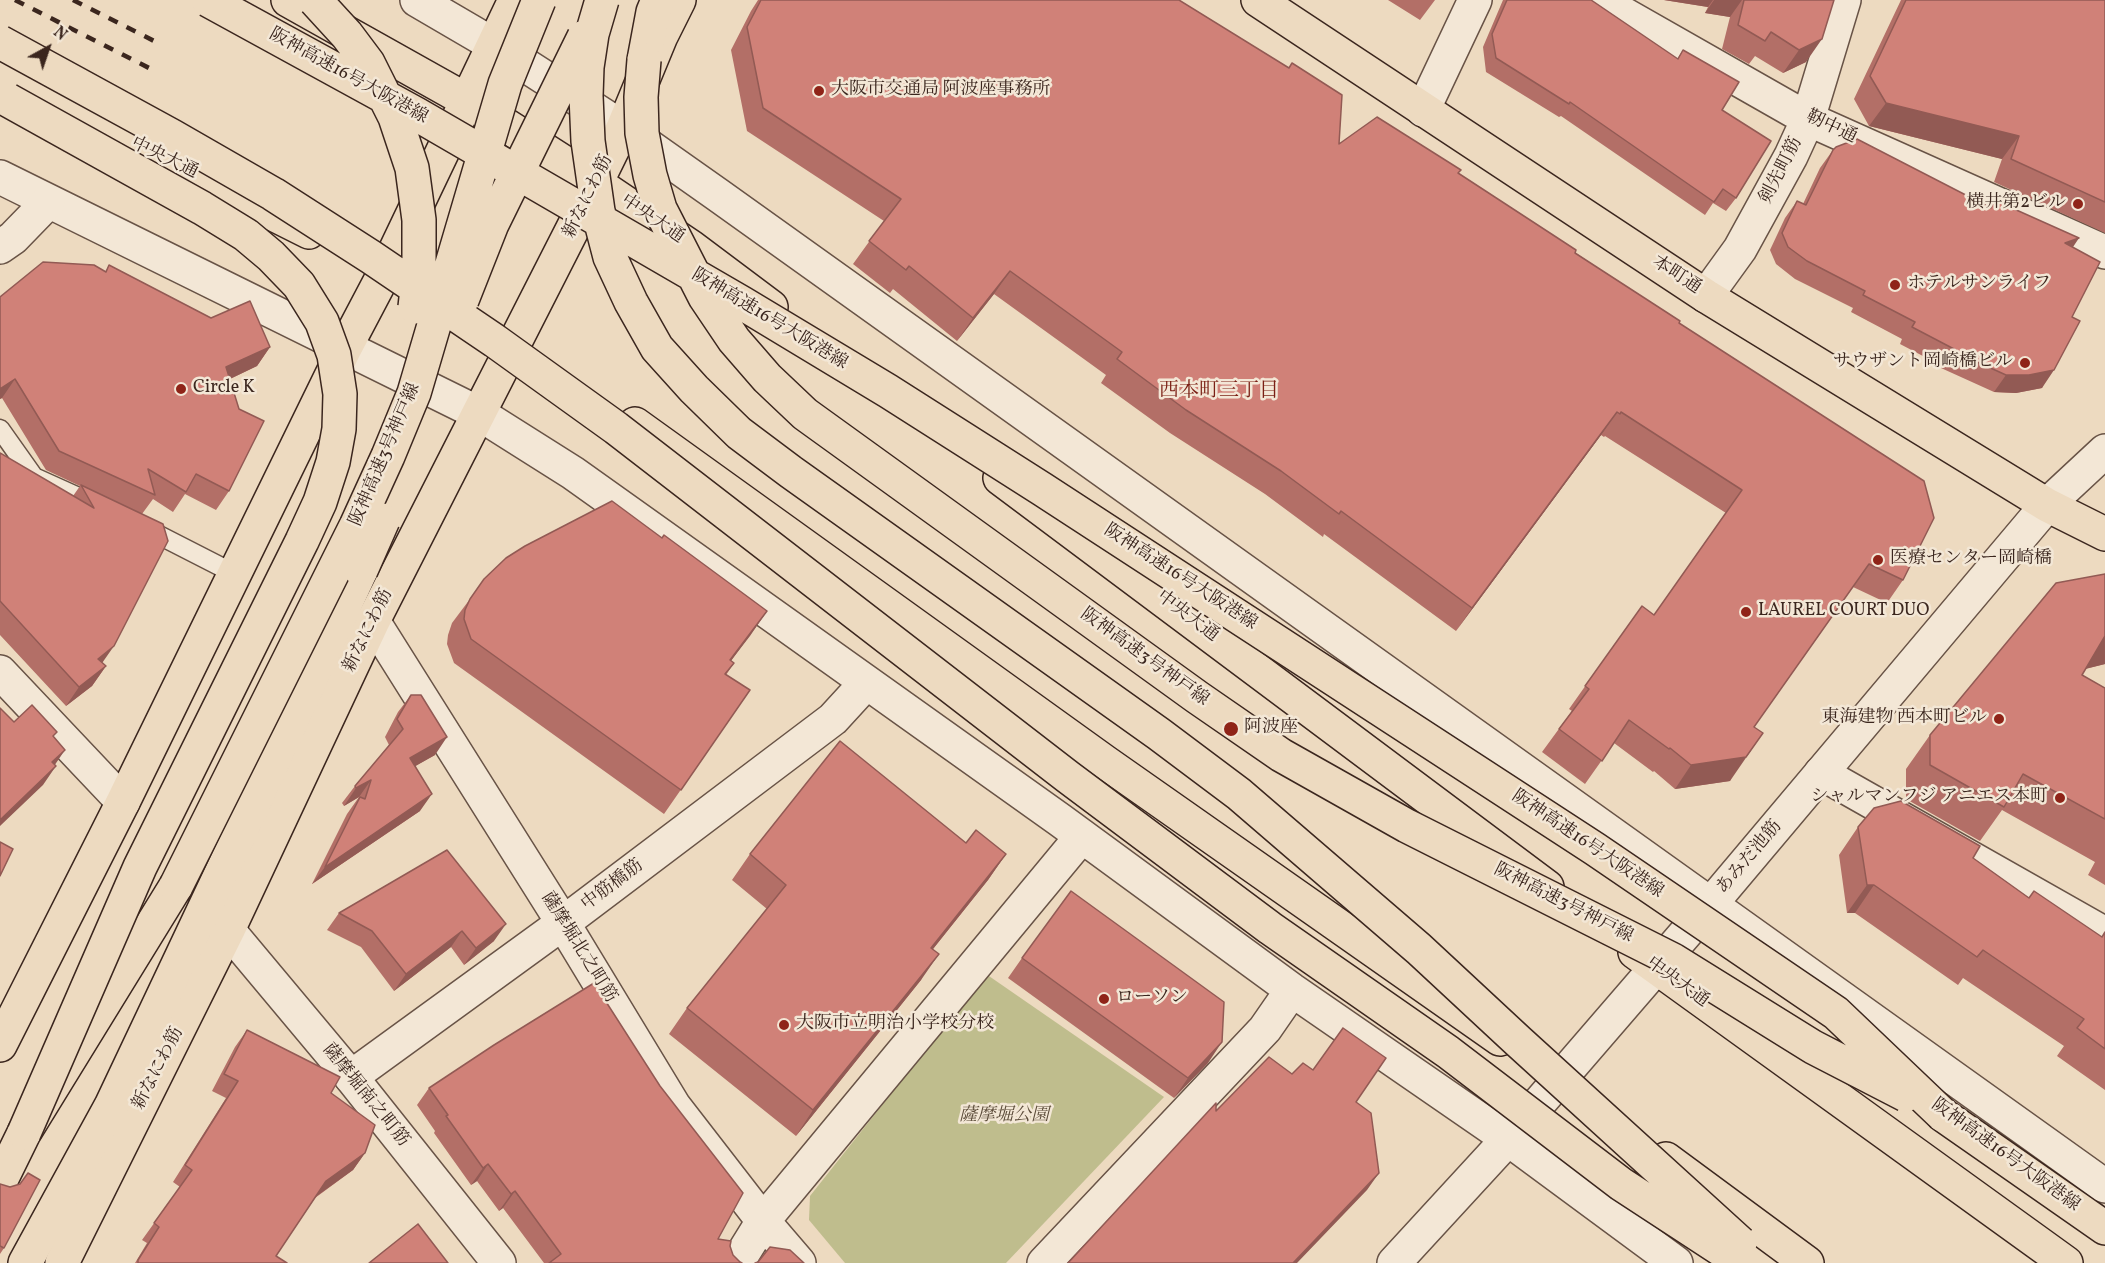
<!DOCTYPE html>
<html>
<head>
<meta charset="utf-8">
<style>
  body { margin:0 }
  #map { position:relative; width:2105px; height:1263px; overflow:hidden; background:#eddac0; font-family:Vollkorn,serif }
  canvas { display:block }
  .north { position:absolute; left:18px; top:18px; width:60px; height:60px; -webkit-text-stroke:4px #f3e7d6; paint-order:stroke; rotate:40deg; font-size:16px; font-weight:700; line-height:24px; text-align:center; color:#3b261e }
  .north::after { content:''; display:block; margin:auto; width:21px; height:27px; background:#3b261e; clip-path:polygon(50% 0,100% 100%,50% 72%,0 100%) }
</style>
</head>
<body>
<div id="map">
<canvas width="2105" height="1263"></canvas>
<div class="north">N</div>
</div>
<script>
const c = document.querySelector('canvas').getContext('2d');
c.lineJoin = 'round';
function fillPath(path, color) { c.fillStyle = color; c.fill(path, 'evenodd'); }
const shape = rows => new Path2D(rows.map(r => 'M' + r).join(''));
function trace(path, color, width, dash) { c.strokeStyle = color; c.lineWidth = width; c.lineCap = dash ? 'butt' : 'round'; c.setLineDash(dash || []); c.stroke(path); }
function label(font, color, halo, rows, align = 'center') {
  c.font = font + ' Vollkorn,"Noto Serif JP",serif'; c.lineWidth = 5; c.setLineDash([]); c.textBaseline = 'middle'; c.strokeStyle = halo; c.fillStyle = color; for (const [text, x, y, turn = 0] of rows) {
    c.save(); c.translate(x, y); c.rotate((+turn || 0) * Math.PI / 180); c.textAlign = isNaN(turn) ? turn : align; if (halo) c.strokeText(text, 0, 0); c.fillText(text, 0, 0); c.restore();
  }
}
const green = shape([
  [986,974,1164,1097,1006,1263,845,1263,809,1220,810,1196]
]);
const service = shape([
  [0,429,34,477,96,505],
  [145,528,235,574]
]);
const minor = shape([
  [417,0,494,45,623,128,718,195,2105,1186],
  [1599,0,1808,119,2105,252],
  [1423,110,1475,0],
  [0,177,478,413,573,473,1060,820,1292,990,1508,1139,1676,1263],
  [1706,296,1740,249,1791,156,1808,119,1844,0],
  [373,621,563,923,674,1106,763,1221,799,1263],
  [0,672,123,802],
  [1821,773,2105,934],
  [351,1077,563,923,833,719,866,683],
  [737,1263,763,1221,1082,836],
  [1044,1263,1265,1029,1292,990]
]);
const tertiary = shape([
  [0,247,13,238,48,202],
  [228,930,351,1077,499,1263],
  [1394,1263,1508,1139,1710,905,2047,505,2105,451]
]);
const primary = shape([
  [288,0,468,101,596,183,691,247,771,307],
  [0,77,309,232],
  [635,424,1105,762,1500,1039],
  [1000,478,1547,887],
  [1635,952,2066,1263],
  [0,1045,123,802,345,348,385,272,515,0],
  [1666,1159,1807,1263],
  [62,1263,228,930,373,621,596,183,623,128,661,36,679,0]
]);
const trunk = shape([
  [1258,0,1706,296,2047,505,2105,534]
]);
const motorway = shape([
  [644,60,653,12,658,0],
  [1943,1115,2105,1228],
  [0,1182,24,1133,176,886],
  [25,1263,111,1106,243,827,361,570]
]);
const rail = shape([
  [15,0,149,68],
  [73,0,160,44]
]);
const motorwayBridge = shape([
  [208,0,418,115,742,303,888,391,1042,489,1595,849,1836,1013,1943,1115],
  [315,0,347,35,368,63,395,117,412,168,419,220,419,271,415,307],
  [602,0,592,34,587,67,586,96,588,141,598,211,610,257,631,302,657,348,694,389,739,433,791,472,1159,734,1239,794,1419,949,1518,1041,1740,1243],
  [0,42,172,136,273,194,371,257,495,341,616,428,1068,777,1270,928,1448,1052,1621,1184,1742,1263],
  [644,60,641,97,642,133,650,175,660,209,705,297,734,340,767,378,805,414,1197,697,1281,755,1407,826,1673,960,1813,1047,1906,1095],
  [8,100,202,208,246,235,271,256,299,285,322,322,334,355,340,394,339,429,333,462,320,502,302,541,140,867,24,1133],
  [462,300,492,224,584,37],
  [361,570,383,520],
  [176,886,356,526,388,456,414,393,505,84,539,0]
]);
const wall = shape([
  [758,0,1179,0,1339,144,1458,173,1679,323,1903,580,1887,603,1853,587,1754,727,1730,781,1675,789,1654,771,1653,772,1614,743,1585,784,1542,752,1572,711,1569,709,1642,606,1654,615,1726,513,1605,436,1604,437,1601,435,1456,631,1324,534,1323,537,1265,494,1170,433,1101,383,1106,375,994,294,957,341,893,289,890,293,853,264,884,221,747,131,731,50,751,11],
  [1388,0,1435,0,1420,20],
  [1503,0,1591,0,1677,59,1683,50,1722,110,1736,198,1726,211,1713,203,1705,215,1561,116,1559,117,1486,72,1483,47],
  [1664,0,1834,0,1806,62,1783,73,1755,56,1749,64,1722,49,1730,17,1705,13,1708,7],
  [1901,0,2105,0,2105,233,1994,182,2002,159,1869,126,1854,99],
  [1833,150,1989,207,1994,200,2073,247,2072,317,2042,388,2016,393,1994,392,1941,368,1942,366,1900,344,1902,339,1851,312,1853,308,1795,279,1776,264,1770,250,1785,218,1797,201,1803,204,1820,168],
  [109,265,211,318,270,347,257,366,230,379,229,491,216,510,185,494,173,512,153,499,142,514,102,663,106,666,92,686,66,706,0,635,0,453,73,496,80,486,46,470,2,398,0,399,0,297,105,272],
  [662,538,767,611,731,661,734,663,726,675,750,690,664,814,454,663,447,644,448,635,452,623,470,599],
  [2105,574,2105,664,2085,669,2082,675,2105,688,2105,885,2088,875,2095,862,2002,810,1980,841,1906,799,1906,769,1930,735],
  [411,695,435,755,415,766,420,811,312,884,347,814,359,797,344,806,342,803,355,786,389,745,385,737,398,712],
  [1858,827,1973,858,2029,898,2102,937,2105,932,2105,1090,2057,1056,2064,1046,1963,978,1958,985,1855,913,1847,913,1839,855],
  [966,843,1006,854,988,880,933,949,921,980,796,1136,669,1034,687,1008,767,909,732,880,750,854],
  [447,850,494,941,464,965,451,947,394,991,361,947,327,930,339,913],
  [1022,958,1208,1063,1174,1098,1008,978],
  [247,1030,331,1093,365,1153,353,1170,315,1198,276,1256,287,1263,135,1263,147,1243,142,1240,180,1187,173,1182,226,1098,212,1091,235,1047],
  [429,1088,718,1239,730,1246,733,1255,740,1262,742,1263,544,1263,503,1208,499,1211,477,1181,471,1185,434,1133,435,1131,417,1105],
  [0,1184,4,1248,0,1254]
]);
const shadedWall = shape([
  [1664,0,1713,0,1708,7],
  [1714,0,1742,0,1730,17,1705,13],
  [1822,39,1806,62,1783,73,1799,50],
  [1886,103,2019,136,2002,159,1869,126],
  [2079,238,2067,256,2065,243],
  [1010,271,994,294,957,341,973,318],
  [270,347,257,366,213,387,226,367],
  [2054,370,2042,388,2016,393,1994,392,2006,375],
  [15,379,2,398,0,399,0,389],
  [1617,412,1601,435,1456,631,1472,608],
  [767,611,750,636,713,684,730,660],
  [2105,636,2105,664,2081,670],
  [114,646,100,666,98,659],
  [106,666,92,686,66,706,79,687],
  [1763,733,1730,781,1675,789,1691,765],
  [447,737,435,755,398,776,410,758],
  [65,750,52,769,52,762],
  [56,766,43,785,0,826,0,820],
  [371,780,359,797,344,806,356,788],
  [432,794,420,811,312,884,325,867],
  [1006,854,988,880,913,974,931,948],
  [1867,885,1874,885,1855,913,1847,913],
  [506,924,494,941,464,965,476,948],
  [462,931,451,947,394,991,406,974],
  [939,954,921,980,796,1136,813,1110],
  [1222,1042,1208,1063,1174,1098,1188,1078],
  [365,1153,353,1170,314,1198,326,1181],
  [488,1164,477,1181,471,1185,483,1168],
  [1379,1173,1367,1190,1297,1263,1293,1263],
  [515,1191,503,1208,499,1211,511,1194]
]);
const building = shape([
  [761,0,1179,0,1289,68,1292,63,1342,95,1339,144,1377,117,1461,170,1458,173,1576,250,1575,253,1680,321,1679,323,1924,481,1934,518,1903,580,1869,564,1754,727,1763,733,1746,757,1691,765,1670,748,1669,749,1629,720,1602,761,1559,729,1589,689,1585,686,1642,606,1654,615,1742,490,1621,412,1620,414,1617,412,1472,608,1341,511,1339,514,1281,471,1186,410,1117,359,1122,352,1010,271,973,318,909,266,906,270,869,241,901,199,763,108,747,27,761,0],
  [1507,0,1591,0,1678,59,1683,50,1739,82,1722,110,1771,141,1736,198,1723,189,1714,202,1570,102,1569,104,1496,58,1492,34,1507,0],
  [1744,0,1834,0,1822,39,1799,50,1771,32,1765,41,1738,25,1744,0],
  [1906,0,2105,0,2105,202,2011,159,2019,136,1886,103,1870,76,1906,0],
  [1857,139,1991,208,1994,200,2079,238,2065,243,2100,262,2072,317,2080,321,2054,370,2029,375,2006,375,1953,351,1954,349,1912,327,1915,322,1863,295,1865,291,1807,261,1788,247,1782,233,1797,201,1806,205,1833,150,1836,147,1857,139],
  [43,262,94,265,106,272,109,265,211,318,250,301,270,347,226,367,239,409,264,421,229,491,196,474,186,492,148,469,155,495,59,451,15,379,0,389,0,297,43,262],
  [0,453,94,508,81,485,163,524,168,541,114,646,98,659,106,666,79,687,0,601,0,453],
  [612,501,662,538,664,535,767,611,730,660,734,663,725,674,750,690,681,790,471,639,464,619,465,610,470,599,484,579,506,558,525,546,612,501],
  [2105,574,2105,636,2082,675,2105,688,2105,819,2023,774,2004,807,1930,765,1930,735,2056,583,2105,574],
  [411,695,421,695,447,737,410,758,432,794,325,867,360,797,365,799,371,780,356,788,355,786,403,729,397,719,411,695],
  [32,705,57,732,53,736,65,750,52,762,56,766,0,820,0,708,14,722,32,705],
  [840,741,966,843,976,830,1006,854,931,948,939,954,813,1110,687,1008,786,885,750,854,840,741],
  [1901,801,1980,846,1973,858,2029,898,2034,891,2102,937,2105,932,2105,1049,2077,1028,2084,1019,1983,950,1977,957,1874,885,1867,885,1858,827,1874,808,1901,801],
  [0,842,13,849,0,876,0,842],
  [447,850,506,924,476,948,462,931,406,974,372,931,339,913,447,850],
  [1071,891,1224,1002,1222,1042,1188,1078,1022,958,1071,891],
  [594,983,660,1086,743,1193,718,1239,731,1241,730,1246,733,1255,740,1262,742,1263,549,1263,561,1254,515,1191,511,1194,488,1164,483,1168,446,1116,448,1115,429,1088,494,1045,594,983],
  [1343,1028,1386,1058,1356,1102,1371,1113,1379,1173,1293,1263,1068,1263,1216,1103,1216,1111,1269,1057,1292,1074,1303,1063,1313,1070,1343,1028],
  [247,1030,340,1077,331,1093,375,1125,365,1153,326,1181,276,1256,287,1263,138,1263,138,1260,159,1227,154,1223,192,1170,185,1165,238,1081,224,1074,247,1030],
  [28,1173,40,1180,4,1248,0,1246,0,1184,10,1187,20,1184,28,1173],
  [418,1224,448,1263,369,1263,418,1224],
  [770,1247,790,1250,804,1263,755,1263,758,1262,770,1247]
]);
const markers = [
  [819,91,6,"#8f2418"],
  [2078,204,6,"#8f2418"],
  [1895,285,6,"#8f2418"],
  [2025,363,6,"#8f2418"],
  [181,389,6,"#8f2418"],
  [1878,560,6,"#8f2418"],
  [1746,612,6,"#8f2418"],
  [1999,719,6,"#8f2418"],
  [1231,729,8,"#8f2418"],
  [2060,798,6,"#8f2418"],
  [1104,999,6,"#8f2418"],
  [784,1025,6,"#8f2418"]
];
const streetNames = [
  ["阪神高速16号大阪港線",348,77,29],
  ["靭中通",1831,128,25],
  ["中央大通",164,159,26],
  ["剣先町筋",1782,171,-63],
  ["新なにわ筋",589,197,-64],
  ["中央大通",652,220,34],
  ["本町通",1676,276,33],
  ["阪神高速16号大阪港線",769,320,31],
  ["阪神高速3号神戸線",386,455,-67],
  ["阪神高速16号大阪港線",1180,578,33],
  ["中央大通",1187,617,37],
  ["新なにわ筋",369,631,-64],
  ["阪神高速3号神戸線",1144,658,36],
  ["阪神高速16号大阪港線",1587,845,34],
  ["あみだ池筋",1750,858,-50],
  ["中筋橋筋",613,886,-37],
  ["阪神高速3号神戸線",1563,904,27],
  ["薩摩堀北之町筋",578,948,58],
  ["中央大通",1677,983,36],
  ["新なにわ筋",159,1069,-63],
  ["薩摩堀南之町筋",365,1096,51],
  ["阪神高速16号大阪港線",2005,1156,36]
];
const poiNames = [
  ["大阪市交通局 阿波座事務所",831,91],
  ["横井第2ビル",2066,204,"right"],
  ["ホテルサンライフ",1907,285],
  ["サウザント岡崎橋ビル",2013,363,"right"],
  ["Circle K",193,389],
  ["医療センター岡崎橋",1890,560],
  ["LAUREL COURT DUO",1758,612],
  ["東海建物 西本町ビル",1987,719,"right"],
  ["阿波座",1244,729],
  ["シャルマンフジ アニエス本町",2048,798,"right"],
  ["ローソン",1116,999],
  ["大阪市立明治小学校分校",796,1025]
];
const parkNames = [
  ["薩摩堀公園",1004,1117]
];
const neighbourhoodNames = [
  ["西本町三丁目",1219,392]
];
fillPath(green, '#bfbd8d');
trace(service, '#685346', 21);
trace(minor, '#685346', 36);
trace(tertiary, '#685346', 36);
trace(primary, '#3b261e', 36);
trace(trunk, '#3b261e', 36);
trace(motorway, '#3b261e', 36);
trace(service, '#f3e7d6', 18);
trace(minor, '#f3e7d6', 33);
trace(tertiary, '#f3e7d6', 33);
trace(primary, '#eddac0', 33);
trace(trunk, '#eddac0', 33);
trace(motorway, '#eddac0', 33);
trace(rail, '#3b261e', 4.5, [10, 10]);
trace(motorwayBridge, '#3b261e', 36, []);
trace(motorwayBridge, '#eddac0', 33);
fillPath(wall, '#b36f67');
fillPath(shadedWall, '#925a54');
fillPath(building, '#d08178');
trace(building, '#925a54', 1.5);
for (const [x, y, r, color] of markers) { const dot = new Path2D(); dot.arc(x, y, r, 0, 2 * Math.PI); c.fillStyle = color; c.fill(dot); trace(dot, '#f3e7d6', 2); }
label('18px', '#3b261e', '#f3e7d6', streetNames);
label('18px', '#3b261e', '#f3e7d6', poiNames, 'left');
label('italic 18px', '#5c4c3a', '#f3e7d6', parkNames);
label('20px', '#7a1f14', '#f3e7d6', neighbourhoodNames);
</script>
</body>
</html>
